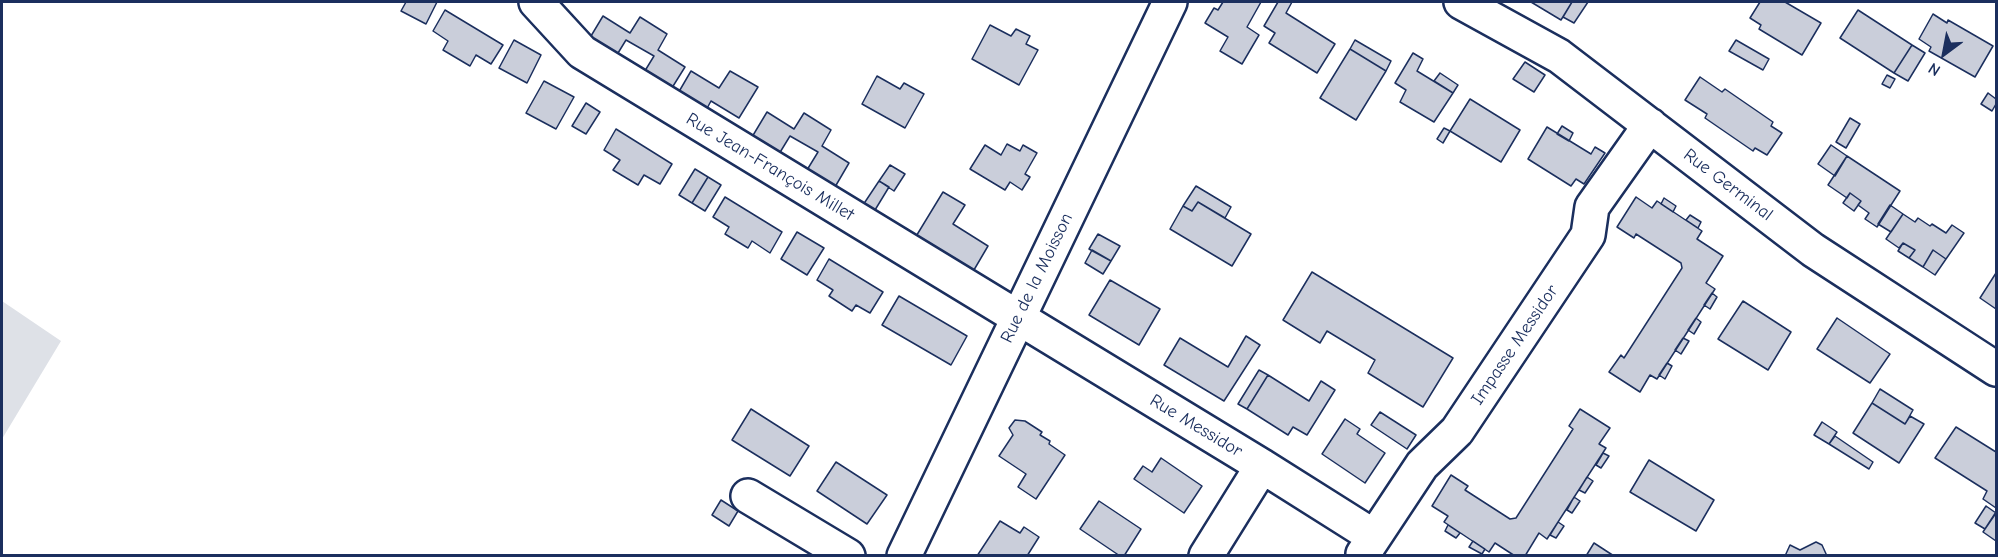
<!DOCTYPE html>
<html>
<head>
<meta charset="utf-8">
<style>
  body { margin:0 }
  #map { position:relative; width:1998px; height:557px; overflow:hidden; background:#fff; font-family:"Comic Neue",sans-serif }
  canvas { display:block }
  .frame { position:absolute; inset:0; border:3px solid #1b2f5e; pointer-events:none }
  .north { position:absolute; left:1914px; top:24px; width:60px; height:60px; -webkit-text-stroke:4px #fff; paint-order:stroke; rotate:212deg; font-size:16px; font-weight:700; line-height:24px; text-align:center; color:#1b2f5e }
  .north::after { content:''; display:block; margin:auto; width:21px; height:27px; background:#1b2f5e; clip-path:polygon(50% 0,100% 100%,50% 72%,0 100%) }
</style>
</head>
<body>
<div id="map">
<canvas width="1998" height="557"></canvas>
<div class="frame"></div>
<div class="north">N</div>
</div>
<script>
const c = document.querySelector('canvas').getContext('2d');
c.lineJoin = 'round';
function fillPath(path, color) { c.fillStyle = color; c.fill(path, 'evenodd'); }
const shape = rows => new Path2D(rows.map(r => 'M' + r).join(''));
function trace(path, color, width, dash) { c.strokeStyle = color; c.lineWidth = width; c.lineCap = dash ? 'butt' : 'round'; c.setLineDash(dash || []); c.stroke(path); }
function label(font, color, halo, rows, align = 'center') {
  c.font = font + ' "Comic Neue",sans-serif'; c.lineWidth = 4.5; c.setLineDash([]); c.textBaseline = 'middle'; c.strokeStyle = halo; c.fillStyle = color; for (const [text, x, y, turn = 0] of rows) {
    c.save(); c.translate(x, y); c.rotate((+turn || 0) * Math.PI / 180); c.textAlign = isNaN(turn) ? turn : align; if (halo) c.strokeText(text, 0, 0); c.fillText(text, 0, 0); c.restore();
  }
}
const green = shape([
  [2,301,61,341,2,439]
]);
const building = shape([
  [406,2,437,2,426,24,401,11,406,2],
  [1223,2,1261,2,1247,27,1259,35,1242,64,1220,51,1228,37,1205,23,1214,8,1218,10,1223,2],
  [1278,2,1292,2,1286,13,1335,44,1317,73,1269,43,1275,33,1264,26,1278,2],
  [1531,2,1572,2,1561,20,1531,2],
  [1572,2,1588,2,1574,23,1563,17,1572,2],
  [1760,2,1785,2,1821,23,1802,55,1759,29,1761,25,1750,18,1760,2],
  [445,10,503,45,491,64,476,55,470,66,443,50,448,41,433,31,445,10],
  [1858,10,1912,45,1894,73,1840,38,1858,10],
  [1933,14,1947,23,1948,20,1993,46,1975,77,1929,51,1931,47,1919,39,1933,14],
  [603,16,630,33,640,17,667,34,658,50,685,67,670,91,643,74,654,56,626,40,615,58,588,41,603,16],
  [990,25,1011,36,1016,29,1030,36,1026,44,1038,50,1019,85,972,59,990,25],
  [514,40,541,55,527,83,499,68,514,40],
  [1355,40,1391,61,1386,71,1350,49,1355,40],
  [1736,40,1769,59,1763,70,1729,51,1736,40],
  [1912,45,1925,53,1908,81,1894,73,1912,45],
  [1350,49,1386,71,1356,120,1320,98,1350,49],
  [1413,53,1423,59,1417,71,1453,93,1434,122,1400,102,1406,90,1395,83,1413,53],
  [1525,62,1545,75,1534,92,1513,79,1525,62],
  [691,71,719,88,730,71,758,87,739,118,711,101,705,112,677,95,691,71],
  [1440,73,1458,85,1453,93,1434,81,1440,73],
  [1887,75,1895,79,1890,88,1882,84,1887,75],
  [877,76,900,89,904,83,924,94,905,128,862,104,877,76],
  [1700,77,1722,92,1725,89,1773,122,1771,126,1782,133,1767,155,1755,148,1753,151,1705,118,1707,114,1685,100,1700,77],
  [544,81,574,97,556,129,526,113,544,81],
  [1988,93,1996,99,1996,104,1992,111,1981,104,1988,93],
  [1470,99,1520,130,1501,162,1450,131,1470,99],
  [586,103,600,112,586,134,572,126,586,103],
  [767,112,794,129,804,113,831,130,822,146,849,163,835,187,807,170,818,152,790,136,779,154,752,137,767,112],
  [1850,118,1860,124,1846,148,1836,142,1850,118],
  [1562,126,1573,133,1569,141,1557,134,1562,126],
  [1547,127,1591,154,1595,147,1605,153,1584,184,1576,179,1571,186,1528,159,1547,127],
  [1444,128,1450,131,1443,143,1437,139,1444,128],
  [616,129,672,164,660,184,644,175,638,185,613,170,620,160,604,150,616,129],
  [1007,144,1020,151,1023,145,1037,153,1025,174,1030,177,1022,190,1010,182,1005,190,970,169,985,145,1001,155,1007,144],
  [1831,145,1847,156,1835,176,1818,164,1831,145],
  [1847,156,1900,191,1877,227,1865,219,1869,213,1858,205,1861,201,1850,193,1847,198,1828,185,1847,156],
  [890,165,905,174,894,191,879,181,890,165],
  [695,169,708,177,692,203,679,195,695,169],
  [708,177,721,185,705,211,692,203,708,177],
  [879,181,889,187,875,210,868,213,861,208,879,181],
  [1196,186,1231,207,1225,218,1198,202,1192,211,1183,206,1196,186],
  [943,192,965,205,953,224,988,246,971,275,915,238,943,192],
  [1850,193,1861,201,1854,211,1843,203,1850,193],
  [725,197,782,232,770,253,752,241,748,248,725,234,729,227,713,217,725,197],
  [1636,197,1652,208,1657,201,1702,231,1697,239,1723,256,1706,283,1715,289,1657,379,1650,375,1640,392,1609,372,1621,355,1624,358,1682,268,1681,263,1636,234,1634,238,1617,227,1636,197],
  [1664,198,1676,206,1673,212,1661,204,1664,198],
  [1198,202,1251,234,1232,266,1170,229,1183,206,1192,211,1198,202],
  [1890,205,1903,214,1891,232,1878,224,1890,205],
  [1903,214,1915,222,1918,218,1930,226,1932,224,1946,233,1952,225,1964,233,1946,259,1933,250,1923,267,1909,258,1915,250,1903,243,1899,248,1886,239,1903,214],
  [1690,215,1701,222,1698,228,1686,220,1690,215],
  [797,232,824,248,807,275,781,259,797,232],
  [1098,234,1120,246,1111,261,1089,249,1098,234],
  [1903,243,1915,250,1909,258,1898,251,1903,243],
  [1092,250,1111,261,1103,274,1085,263,1092,250],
  [1933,250,1946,259,1935,275,1923,267,1933,250],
  [829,259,883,292,870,313,856,305,852,311,829,296,833,290,817,280,829,259],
  [1312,272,1453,358,1423,407,1368,373,1375,360,1327,331,1320,343,1283,320,1312,272],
  [1996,273,1996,309,1980,298,1996,273],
  [1110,280,1160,309,1139,345,1089,315,1110,280],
  [1712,293,1717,297,1710,309,1704,305,1712,293],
  [899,296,967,336,951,365,882,325,899,296],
  [1743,301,1791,332,1768,370,1718,339,1743,301],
  [1696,318,1701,322,1694,334,1688,330,1696,318],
  [1837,318,1890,354,1870,383,1817,349,1837,318],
  [1246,336,1260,345,1224,401,1164,365,1180,338,1228,367,1246,336],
  [1683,338,1689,341,1681,354,1675,350,1683,338],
  [1667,363,1672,366,1665,379,1659,375,1667,363],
  [1259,370,1268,375,1247,409,1238,404,1259,370],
  [1268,375,1309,401,1321,381,1335,390,1307,435,1293,427,1288,435,1247,409,1268,375],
  [1880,389,1913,410,1905,424,1872,403,1880,389],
  [1872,403,1905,424,1910,416,1924,424,1899,463,1853,433,1872,403],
  [751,409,809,446,790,476,732,440,751,409],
  [1580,409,1610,428,1599,444,1606,448,1547,539,1539,533,1525,556,1515,556,1495,543,1489,552,1444,522,1448,516,1432,506,1451,475,1468,486,1465,490,1510,519,1516,518,1573,429,1569,426,1580,409],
  [1380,412,1416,435,1407,449,1371,425,1380,412],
  [1345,419,1360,429,1357,434,1385,453,1365,483,1322,454,1345,419],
  [1015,420,1025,421,1042,432,1040,435,1050,441,1049,444,1065,455,1036,499,1018,487,1026,474,999,456,1013,435,1009,428,1015,420],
  [1822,422,1837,432,1829,444,1814,435,1822,422],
  [1956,427,1996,452,1996,508,1983,499,1987,491,1935,458,1956,427],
  [1835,436,1873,462,1869,469,1829,444,1835,436],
  [1603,453,1609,456,1601,468,1596,465,1603,453],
  [1161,458,1202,486,1184,513,1134,479,1143,466,1152,472,1161,458],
  [1649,460,1714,500,1696,531,1630,492,1649,460],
  [836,462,887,495,867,524,817,491,836,462],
  [1587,477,1593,481,1585,493,1579,490,1587,477],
  [1574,497,1580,501,1572,513,1567,510,1574,497],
  [721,500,738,511,729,526,712,515,721,500],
  [1099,501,1141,529,1124,556,1120,556,1080,529,1099,501],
  [1986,506,1996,513,1985,529,1975,523,1986,506],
  [1996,512,1996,541,1983,532,1996,512],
  [1000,521,1020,533,1024,527,1039,537,1027,556,977,556,1000,521],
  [1558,522,1564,526,1556,538,1550,535,1558,522],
  [1448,525,1460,533,1456,538,1445,531,1448,525],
  [1473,541,1485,549,1482,554,1469,547,1473,541],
  [1816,542,1822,545,1827,556,1785,556,1790,545,1800,550,1816,542],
  [1594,543,1614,556,1586,556,1594,543]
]);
const minor = shape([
  [536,2,582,52,1262,466,1373,536],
  [1461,2,1559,56,1813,250,1996,369],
  [748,496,848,556],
  [1363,554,1422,465,1457,431,1588,235,1592,207,1650,125],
  [904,556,1170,2],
  [1206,556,1262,466]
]);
const streetNames = [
  ["Rue Jean-François Millet",770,167,31],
  ["Rue Germinal",1728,185,37],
  ["Rue de la Moisson",1037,278,-64],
  ["Impasse Messidor",1515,345,-56],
  ["Rue Messidor",1196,426,31]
];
fillPath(green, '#dee1e7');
fillPath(building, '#caceda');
trace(building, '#1b2f5e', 1.5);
trace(minor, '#1b2f5e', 38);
trace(minor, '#fff', 33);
label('18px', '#1b2f5e', '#fff', streetNames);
</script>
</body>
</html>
